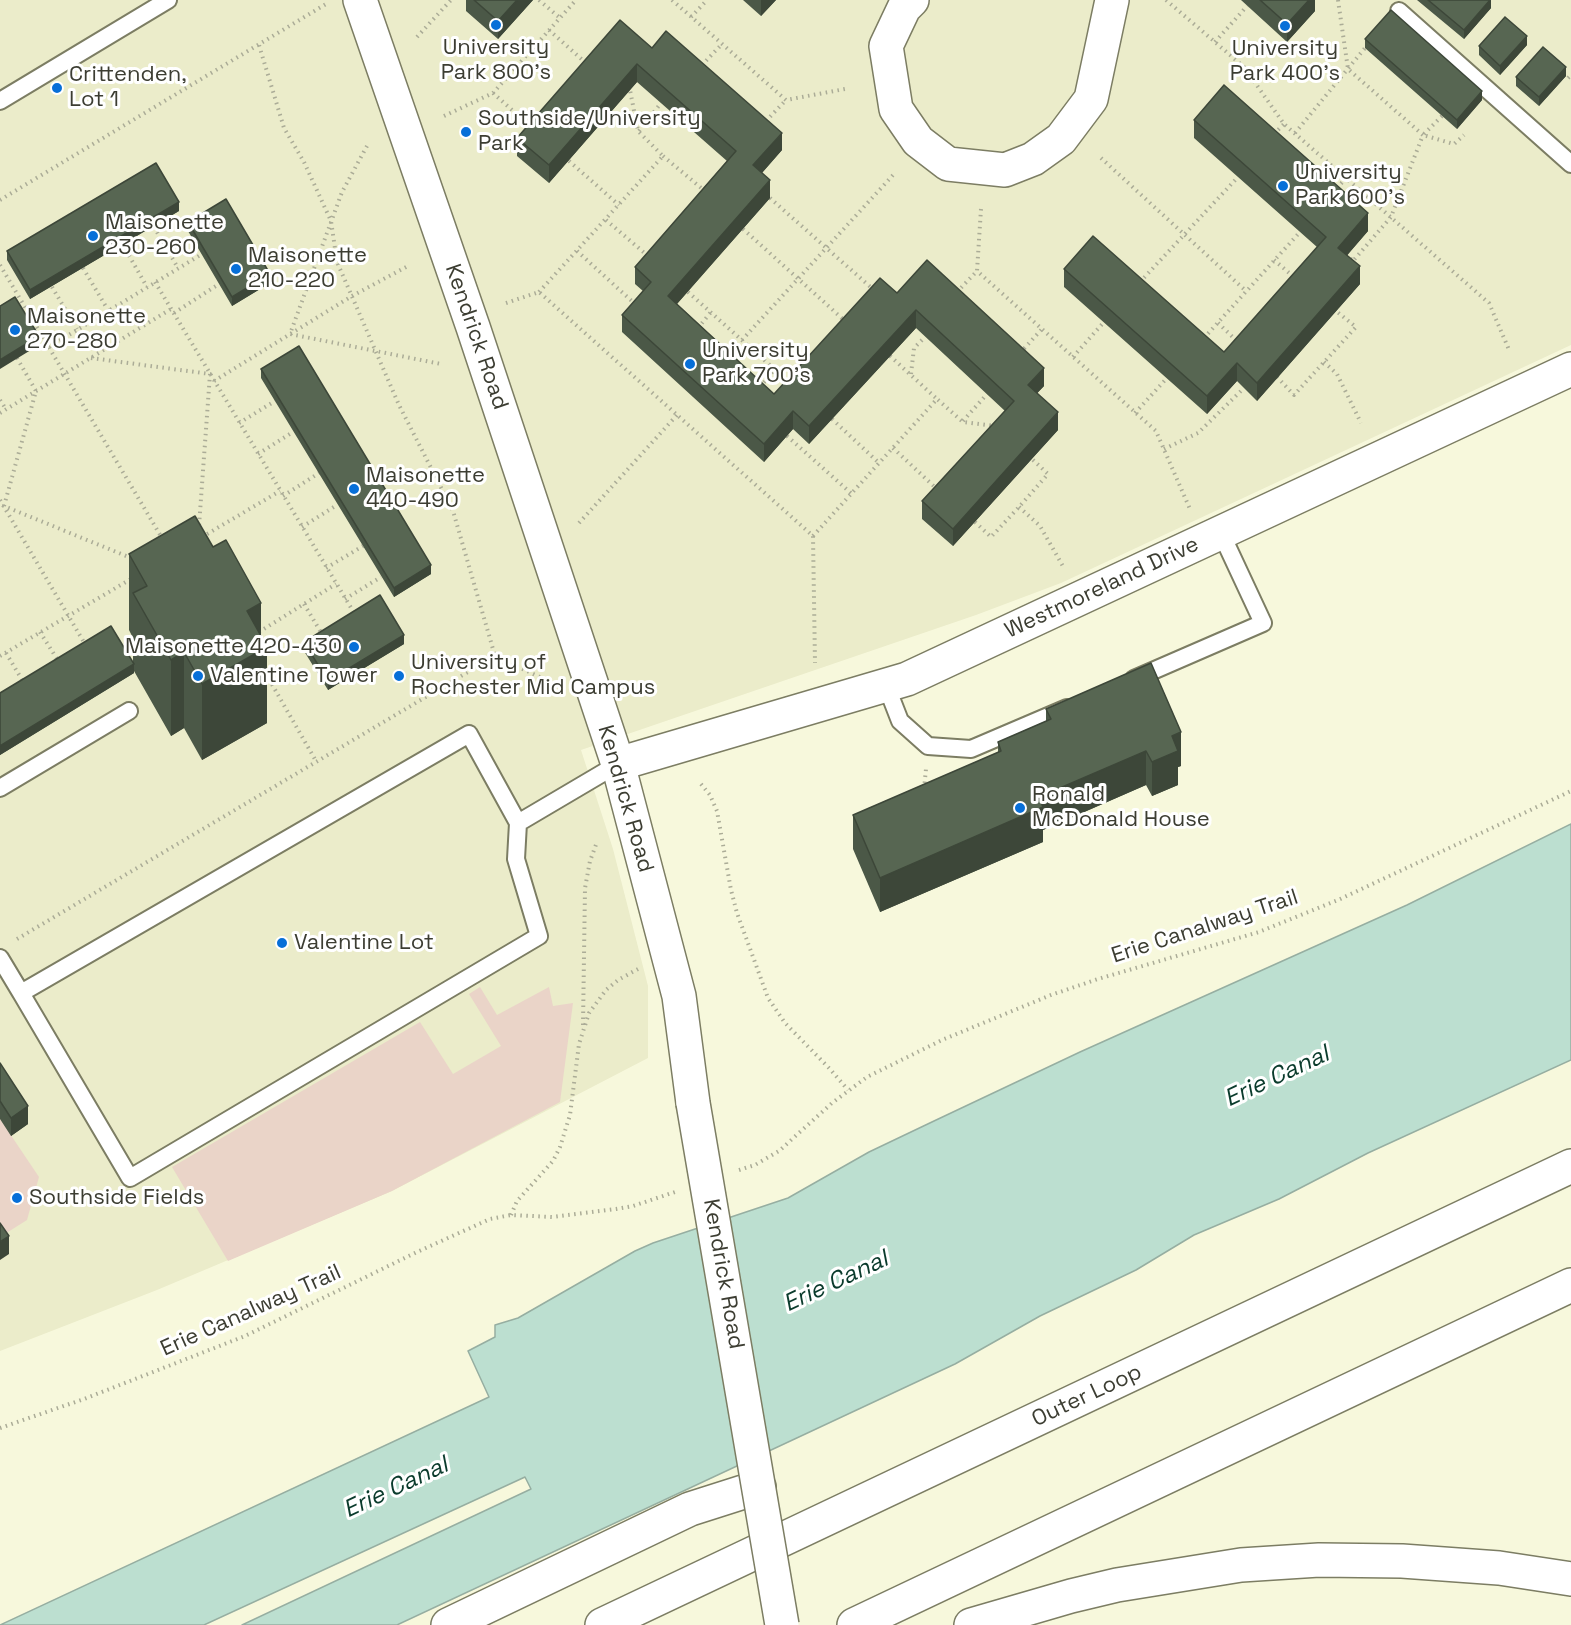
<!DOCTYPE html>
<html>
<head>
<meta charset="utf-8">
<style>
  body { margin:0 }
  canvas { display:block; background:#f7f8dc }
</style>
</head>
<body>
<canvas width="1571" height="1625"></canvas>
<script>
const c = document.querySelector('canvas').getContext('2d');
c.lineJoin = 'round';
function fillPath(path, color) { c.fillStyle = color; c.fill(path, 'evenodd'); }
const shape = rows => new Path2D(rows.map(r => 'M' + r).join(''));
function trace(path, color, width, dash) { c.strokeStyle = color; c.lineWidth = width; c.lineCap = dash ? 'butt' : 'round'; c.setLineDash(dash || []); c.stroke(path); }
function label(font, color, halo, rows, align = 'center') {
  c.font = font + ' "Space Grotesk",sans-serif'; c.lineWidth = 6; c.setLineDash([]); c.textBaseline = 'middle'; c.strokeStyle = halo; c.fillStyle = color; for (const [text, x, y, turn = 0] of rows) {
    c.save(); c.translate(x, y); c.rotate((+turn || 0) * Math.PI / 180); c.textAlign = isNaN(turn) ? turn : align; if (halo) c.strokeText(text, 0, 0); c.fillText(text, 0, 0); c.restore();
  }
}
const built = shape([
  [0,0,1571,0,1571,345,1061,583,976,615,581,750,613,849,648,986,648,1058,392,1191,157,1290,0,1351]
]);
const green = shape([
  [480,987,497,1015,549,987,553,1006,573,1003,560,1102,392,1191,228,1261,172,1167,420,1022,453,1074,501,1046,469,994],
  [0,1119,39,1177,27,1220,0,1237]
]);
const water = shape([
  [1571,824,1571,1060,1368,1153,1279,1199,1194,1235,1136,1270,1040,1316,955,1364,397,1625,242,1625,531,1489,525,1477,204,1625,0,1625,489,1397,468,1351,495,1337,495,1325,518,1318,635,1251,653,1243,788,1198,869,1152,934,1121,1080,1052,1407,905,1571,824]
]);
const path = shape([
  [539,0,560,18],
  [672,0,786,100,845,89],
  [1166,0,1244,67,1284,124,1489,303,1510,352],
  [1338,0,1348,69,1423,135,1391,217,1353,261,1347,255],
  [691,17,707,0],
  [549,30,588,65],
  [417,37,451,0],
  [1215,42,1247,6],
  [702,65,722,44],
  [1568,78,1571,75],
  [493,93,532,128],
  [444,116,493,93,576,0],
  [1442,116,1423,135,1454,144,1464,135],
  [766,121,786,100],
  [639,131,661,103],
  [1295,133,1365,48],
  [1274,134,1284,124],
  [367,146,342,192,290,334,441,364],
  [663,156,706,192],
  [1101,158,1246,291],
  [569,161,619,205],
  [1337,188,1346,178],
  [770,198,875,291],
  [0,200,326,4],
  [981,209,977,271,1156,431,1190,509],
  [606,220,648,256],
  [154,227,178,268],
  [743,229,845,321],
  [123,245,147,287],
  [577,251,635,304],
  [1274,260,1294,277],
  [0,265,162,538],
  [83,268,108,310],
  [155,282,356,616],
  [1140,282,1238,177],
  [52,287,77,329],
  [539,292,663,156,638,131,630,90],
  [688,292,790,383],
  [957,292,977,271],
  [506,303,539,292,813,536,815,663],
  [174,313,219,284],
  [1218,323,1239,343],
  [698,328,711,312],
  [1204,338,1300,232],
  [742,340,894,174],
  [49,347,202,254],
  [1020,353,1042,329],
  [890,356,937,399],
  [1073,357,1104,322],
  [17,358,36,391,4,506,131,558],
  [91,358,210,374,199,526],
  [1324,362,1337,374,1361,423],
  [911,374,914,348,925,337],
  [1277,377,1294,395,1356,327,1336,311],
  [214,381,352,296,408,266],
  [760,387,775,369],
  [0,400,6,409],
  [0,413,171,309],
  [1135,413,1167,378],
  [832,419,879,463],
  [963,421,987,394],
  [239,423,275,401],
  [787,436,852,494],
  [893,448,938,490],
  [1164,449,1198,433,1244,388],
  [258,454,293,432],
  [283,496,319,473],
  [0,500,85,644],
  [1019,507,1040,526,1064,568],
  [975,522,991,537,1019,507,1048,474,1032,459],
  [579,523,677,415],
  [302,527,337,505],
  [813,536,937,399,963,422,995,426],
  [202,537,280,491],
  [326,568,363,546],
  [345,599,381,577],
  [304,604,322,634],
  [40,632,59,662],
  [259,632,336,584],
  [6,653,24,683],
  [0,656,131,579],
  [495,656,544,679],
  [266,674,316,761],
  [701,784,710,795,717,811,731,890,737,913,768,998,785,1023,830,1069,848,1090],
  [924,789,926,769],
  [17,939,495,656,453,511,399,405,337,262,331,221,304,162,284,128,259,45],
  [583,1025,585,888,590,861,597,842],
  [739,1170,755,1165,779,1151,832,1103,867,1077,942,1040,1051,995,1098,979,1259,932,1338,900,1571,791],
  [511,1215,517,1201,553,1161,560,1147,570,1115,579,1044,589,1013,606,990,618,980,638,969],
  [0,1428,84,1399,245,1336,417,1252,490,1219,511,1215,552,1217,616,1209,633,1206,675,1192]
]);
const lane = shape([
  [1399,11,1571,164],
  [0,101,168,0],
  [1134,679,1263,623,1221,533],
  [886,685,900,721,928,746,971,749,1067,708],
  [0,788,129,711],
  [518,823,516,859,539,936,130,1178,21,993,469,734,518,823,618,764],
  [0,958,21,993]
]);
const street = shape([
  [912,0,904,8,886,46,896,109,918,141,948,164,1005,170,1033,159,1061,139,1091,99,1112,0],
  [618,764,907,679,1571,369]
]);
const secondary = shape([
  [360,0,473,327,618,764,679,996,693,1103]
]);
const highway = shape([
  [448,1625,690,1509,759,1487],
  [602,1625,1571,1166],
  [854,1625,1571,1285],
  [971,1625,1071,1596,1117,1585,1241,1565,1319,1560,1402,1561,1499,1568,1571,1579]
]);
const secondaryBridge = shape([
  [693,1103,782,1625]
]);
const wall = shape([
  [466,0,533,0,498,39,466,11],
  [743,0,776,0,761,16],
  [1241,0,1315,0,1315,11,1287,42],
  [1417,0,1491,0,1491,8,1464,39],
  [1365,39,1482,100,1457,129,1365,48],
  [1527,45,1500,75,1479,55,1479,46],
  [652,48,782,150,762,173,770,198,677,304,774,394,897,293,1044,386,1037,393,1058,430,953,546,922,519,922,501,1005,411,916,328,809,444,793,429,764,462,622,332,622,315,643,291,635,284,635,267,727,161,637,82,549,183,517,156,517,138],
  [1566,76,1539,106,1516,86,1516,77],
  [1194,120,1368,231,1347,255,1360,284,1257,401,1237,381,1207,414,1064,287,1064,269,1224,352,1317,247,1194,138],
  [179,211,30,299,7,260,7,251],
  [188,222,270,283,232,306,188,231],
  [261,369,431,574,394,597,261,378],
  [129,554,261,636,267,723,202,760,184,728,171,736,134,671,134,673,0,755,0,693,133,662,133,638,129,630],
  [304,642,404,644,328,690,304,651],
  [1046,709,1181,766,1178,767,1178,785,1152,796,1146,785,1043,830,1043,842,880,912,853,849,853,815,998,753,998,742,1046,721],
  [0,1063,28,1124,11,1136,0,1119]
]);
const shadedWall = shape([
  [517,0,533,0,498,39,498,21],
  [761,0,776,0,761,16],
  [1309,0,1315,0,1315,11,1287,42,1287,24],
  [1490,0,1491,0,1491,8,1464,39,1464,30],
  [1527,36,1527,45,1500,75,1500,66],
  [637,64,637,82,549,183,549,165],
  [1566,67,1566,76,1539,106,1539,97],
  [1482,91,1482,100,1457,129,1457,120],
  [782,133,782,150,753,183,753,165],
  [770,180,770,198,668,314,668,296],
  [179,202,179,211,30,299,30,290],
  [1368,213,1368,231,1338,266,1338,248],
  [1360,266,1360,284,1257,401,1257,383],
  [270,274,270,283,232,306,232,297],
  [916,310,916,328,809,444,809,426],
  [39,336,39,345,0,369,0,360],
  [1237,363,1237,381,1207,414,1207,396],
  [1044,368,1044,386,1028,403,1028,385],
  [793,411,793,429,764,462,764,444],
  [1058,412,1058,430,953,546,953,529],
  [431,565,431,574,394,597,394,588],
  [261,603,261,650,267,647,267,723,202,760,202,684,247,611],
  [404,635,404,644,328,690,328,681],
  [184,652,184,728,171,736,171,660],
  [134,664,134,673,0,755,0,746],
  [1181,732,1181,766,1178,767,1178,785,1152,796,1152,762,1172,736],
  [1146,751,1146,785,1043,830,1043,842,880,912,880,878,1039,797],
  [28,1106,28,1124,11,1136,11,1118],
  [9,1236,9,1254,0,1260,0,1242]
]);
const building = shape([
  [474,0,517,0,498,21,474,0],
  [1260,0,1309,0,1287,24,1260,0],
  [1428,0,1490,0,1464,30,1428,0],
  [1391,10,1482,91,1457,120,1365,39,1391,10],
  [1505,17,1527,36,1500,66,1479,46,1505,17],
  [620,20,652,48,666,31,782,133,753,165,770,180,668,296,774,394,880,278,897,293,927,260,1044,368,1028,385,1058,412,953,529,922,501,1014,401,916,310,809,426,793,411,764,444,622,315,651,282,635,267,736,151,637,64,549,165,517,138,620,20],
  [1543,47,1566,67,1539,97,1516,77,1543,47],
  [1224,85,1368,213,1338,248,1360,266,1257,383,1237,363,1207,396,1064,269,1093,236,1224,352,1326,237,1194,120,1224,85],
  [156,163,179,202,30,290,7,251,156,163],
  [226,199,270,274,232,297,188,222,226,199],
  [15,297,39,336,0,360,0,306,15,297],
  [299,346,431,565,394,588,261,369,299,346],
  [195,516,213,547,226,540,261,603,247,611,267,647,202,684,184,652,171,660,133,593,147,586,129,554,195,516],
  [380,595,404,635,328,681,304,642,380,595],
  [111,626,134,664,0,746,0,693,111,626],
  [1151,663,1181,732,1172,736,1178,751,1152,762,1146,751,1039,797,1043,807,880,878,853,815,1001,751,998,742,1051,719,1046,709,1151,663],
  [0,1063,28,1106,11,1118,0,1101,0,1063],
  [0,1223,9,1236,0,1242,0,1223]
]);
const markers = [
  [496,25,6,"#076fd8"],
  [1285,26,6,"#076fd8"],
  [57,88,6,"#076fd8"],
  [466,132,6,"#076fd8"],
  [1283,186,6,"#076fd8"],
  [93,236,6,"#076fd8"],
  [236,269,6,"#076fd8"],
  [15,330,6,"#076fd8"],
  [690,364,6,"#076fd8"],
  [354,489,6,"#076fd8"],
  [354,647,6,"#076fd8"],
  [198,676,6,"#076fd8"],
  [399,676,6,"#076fd8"],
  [1020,808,6,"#076fd8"],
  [282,943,6,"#076fd8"],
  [17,1198,6,"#076fd8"]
];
const poiNames = [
  ["University",496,48,"center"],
  ["Park 800's",496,73,"center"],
  ["University",1285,49,"center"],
  ["Park 400's",1285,74,"center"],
  ["Crittenden,",69,75],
  ["Lot 1",69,100],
  ["Southside/University",478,119],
  ["Park",478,144],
  ["University",1295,173],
  ["Park 600's",1295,198],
  ["Maisonette",105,223],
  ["230-260",105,248],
  ["Maisonette",248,256],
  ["210-220",248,281],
  ["Maisonette",27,317],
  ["270-280",27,342],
  ["University",702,351],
  ["Park 700's",702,376],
  ["Maisonette",366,476],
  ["440-490",366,501],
  ["Maisonette 420-430",342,647,"right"],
  ["University of",411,663],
  ["Rochester Mid Campus",411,688],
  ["Valentine Tower",210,676],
  ["Ronald",1032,795],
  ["McDonald House",1032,820],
  ["Valentine Lot",294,943],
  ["Southside Fields",29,1198]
];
const streetNames = [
  ["Kendrick Road",476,337,71],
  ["Westmoreland Drive",1102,588,-25],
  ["Kendrick Road",625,799,74],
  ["Erie Canalway Trail",1205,927,-18],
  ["Kendrick Road",723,1274,80],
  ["Erie Canalway Trail",251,1311,-24],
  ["Outer Loop",1087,1396,-25]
];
const waterNames = [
  ["Erie Canal",1277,1077,-25],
  ["Erie Canal",836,1282,-25],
  ["Erie Canal",396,1488,-25]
];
fillPath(built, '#ebecca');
fillPath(green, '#ead4c8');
fillPath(water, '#bcdfd0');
trace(water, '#96aea1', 1.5);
trace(lane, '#7c7d63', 20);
trace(street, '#7c7d63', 36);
trace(secondary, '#7c7d63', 36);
trace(highway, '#7c7d63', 36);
trace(path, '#abac97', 4, [1.5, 4.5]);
trace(lane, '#fff', 16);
trace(street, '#fff', 33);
trace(secondary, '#fff', 33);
trace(highway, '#fff', 33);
trace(secondaryBridge, '#7c7d63', 36, []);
trace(secondaryBridge, '#fff', 33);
fillPath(wall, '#4b5847');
fillPath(shadedWall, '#3d4739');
fillPath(building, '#576652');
trace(building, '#3d4739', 1.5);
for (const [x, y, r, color] of markers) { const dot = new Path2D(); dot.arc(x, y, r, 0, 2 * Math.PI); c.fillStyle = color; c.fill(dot); trace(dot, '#fff', 2); }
label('22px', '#3c3d32', '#fff', poiNames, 'left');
label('22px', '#3c3d32', '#fff', streetNames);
label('italic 24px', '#0a3b2c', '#fff', waterNames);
</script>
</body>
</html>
